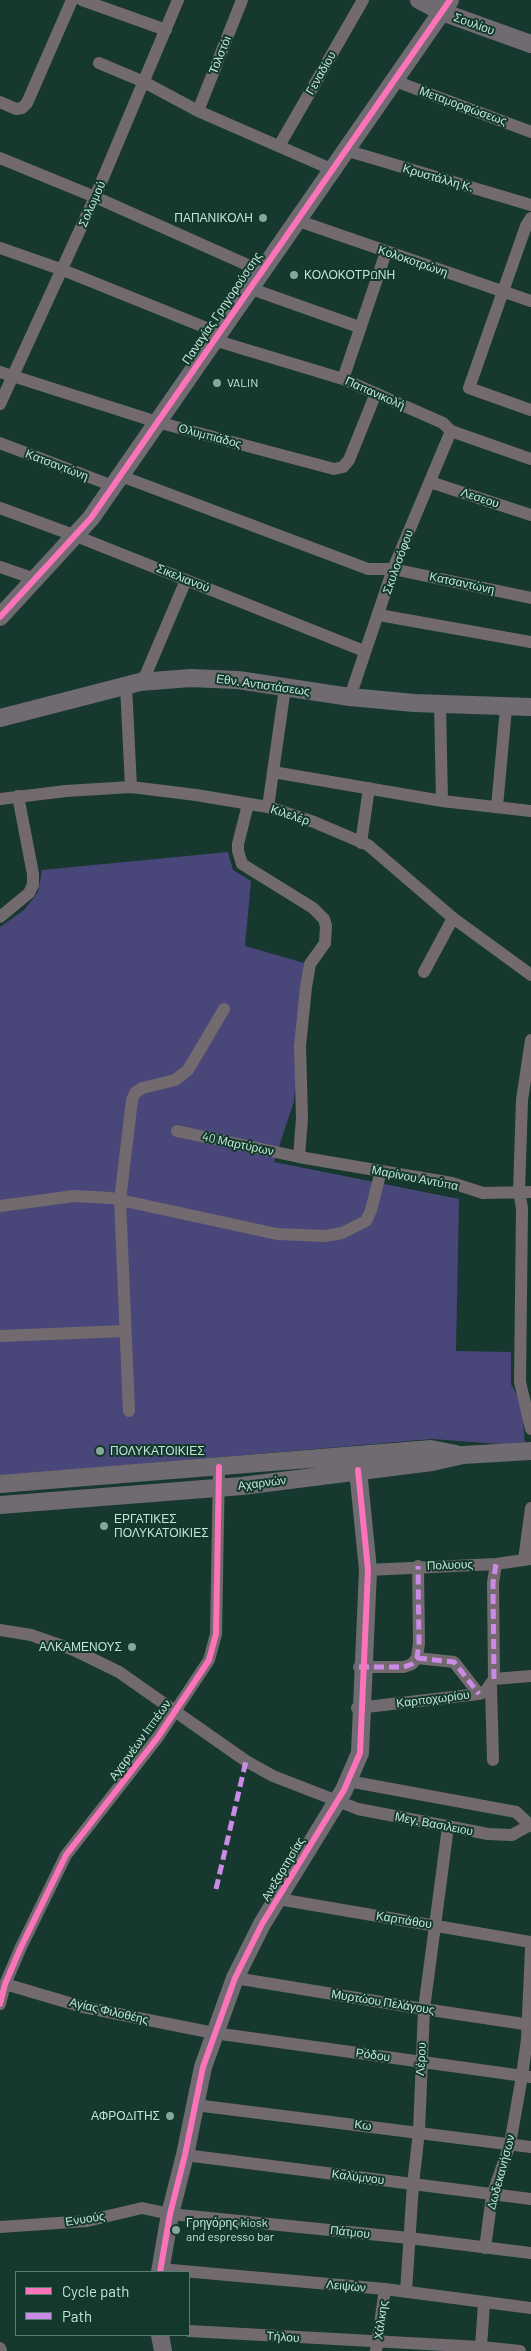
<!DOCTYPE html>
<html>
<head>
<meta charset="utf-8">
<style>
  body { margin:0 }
  #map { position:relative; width:531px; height:2351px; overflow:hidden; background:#17382f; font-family:Barlow,sans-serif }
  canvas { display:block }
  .legend { position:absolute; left:15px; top:2271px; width:175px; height:65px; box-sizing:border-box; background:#12392c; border:1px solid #587e70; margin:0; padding:6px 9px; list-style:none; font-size:15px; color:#c2e5d6 }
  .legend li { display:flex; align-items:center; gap:10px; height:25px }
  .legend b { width:25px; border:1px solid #587e70 }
</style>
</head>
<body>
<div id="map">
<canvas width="531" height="2351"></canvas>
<ul class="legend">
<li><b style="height:6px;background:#fb73b8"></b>Cycle path</li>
<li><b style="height:6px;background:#ca8be6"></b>Path</li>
</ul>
</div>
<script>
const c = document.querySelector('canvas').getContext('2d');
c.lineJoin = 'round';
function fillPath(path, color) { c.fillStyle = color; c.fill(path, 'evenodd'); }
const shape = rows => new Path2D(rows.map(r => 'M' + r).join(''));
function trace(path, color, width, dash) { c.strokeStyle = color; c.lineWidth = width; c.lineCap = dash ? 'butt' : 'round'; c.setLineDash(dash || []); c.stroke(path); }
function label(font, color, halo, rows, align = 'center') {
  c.font = font + ' Barlow,sans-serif'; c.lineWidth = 4; c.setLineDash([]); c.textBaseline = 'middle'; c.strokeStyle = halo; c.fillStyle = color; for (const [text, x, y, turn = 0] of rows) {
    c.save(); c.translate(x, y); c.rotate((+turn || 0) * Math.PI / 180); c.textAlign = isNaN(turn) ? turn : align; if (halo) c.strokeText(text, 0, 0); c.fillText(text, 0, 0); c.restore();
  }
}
const green = shape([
  [228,852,233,870,251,881,245,946,304,963,294,1101,274,1162,459,1199,456,1351,511,1352,511,1384,522,1405,525,1446,432,1439,0,1476,0,927,24,910,38,892,42,870]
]);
const street = shape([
  [82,0,166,30],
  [99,63,144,82,198,111,331,169],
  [395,81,531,132],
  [0,102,16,109,22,108,27,103,72,0],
  [198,111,242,0],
  [279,146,363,0],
  [345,150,531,205],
  [0,158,95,197,261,271],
  [531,218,526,226,469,388,531,410],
  [296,220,531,301],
  [0,248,63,270,219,333],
  [249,288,359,327],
  [214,340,343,379,443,423,451,431,531,459],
  [0,372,157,422,334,469,343,467,349,460,376,393],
  [343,379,386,252],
  [0,404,95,197,178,0],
  [0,443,113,486],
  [121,476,368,569,393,569,531,598],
  [430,482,531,515],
  [0,508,76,536,364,651],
  [0,567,35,579],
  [379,615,531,642],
  [140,682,146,674,186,580],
  [126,686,131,787],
  [350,697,393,569,451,431],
  [440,704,442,801],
  [273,772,442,801,531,811],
  [0,799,66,791,131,787,196,795,268,807,314,822,368,845,453,918,531,975],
  [248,804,238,844,238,851,242,864,313,908,324,919,326,926,325,943,310,964,306,987,300,1046,302,1118,299,1157],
  [268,807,285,688],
  [497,807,506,708],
  [361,843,369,788],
  [0,917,29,893,33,885,33,874,18,796],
  [424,972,453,918],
  [531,1040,522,1100,519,1192,522,1208,520,1382,531,1429],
  [177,1131,299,1157,452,1183,483,1193,531,1192],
  [0,1206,74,1196,111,1198,277,1234,325,1236,342,1233,366,1221,371,1210,381,1171],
  [0,1336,125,1331],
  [129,1411,120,1200,132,1100,135,1093,142,1088,175,1080,188,1070,224,1009],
  [524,1560,531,1508],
  [368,1570,496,1564,531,1559],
  [0,1630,31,1635,74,1650,119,1672,246,1761,273,1776,358,1809,488,1834,512,1835,530,1825],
  [417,1658,454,1662,479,1694],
  [359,1667,404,1667,412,1664,417,1658,419,1643,418,1566],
  [494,1679,493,1583,496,1564],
  [491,1687,493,1760],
  [357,1708,479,1694,485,1692,494,1679,531,1676],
  [348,1781,516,1812,531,1826],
  [278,1899,531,1942],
  [235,1978,424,2009,531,2025],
  [5,1984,83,2007,214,2033,531,2077],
  [0,2004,5,1984,21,1947,66,1855,158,1737,209,1660,216,1634,219,1467],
  [195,2105,531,2147],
  [185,2155,531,2199],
  [0,2227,87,2221,142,2208,170,2214,409,2238,531,2253],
  [485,2248,492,2196,510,2144,522,2076,527,2039,531,1948],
  [160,2269,385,2289,531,2308],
  [406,2292,413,2184,419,2132,424,2009,448,1827],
  [484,2303,481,2347,485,2351],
  [189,2331,481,2347,520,2351],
  [0,2348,1,2351],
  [376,2351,385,2289]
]);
const secondary = shape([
  [419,0,442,12,531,44],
  [0,617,91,518,450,0],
  [0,718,140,682,190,678,238,680,350,697,414,703,531,707],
  [0,1484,431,1449,456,1454],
  [0,1505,242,1486,432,1462,463,1455,531,1451],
  [160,2272,170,2214,185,2155,203,2067,235,1978,262,1924,344,1790,360,1753,368,1570,358,1470],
  [160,2335,163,2351]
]);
const quiet = shape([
  [417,1658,454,1662,479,1694],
  [359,1667,404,1667,412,1664,417,1658,419,1643,418,1566],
  [494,1679,493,1583,496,1564],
  [216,1889,246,1761]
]);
const cycleway = shape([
  [0,617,91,518,450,0],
  [0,2004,5,1984,21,1947,66,1855,158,1737,209,1660,216,1634,219,1467],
  [160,2272,170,2214,185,2155,203,2067,235,1978,262,1924,344,1790,360,1753,368,1570,358,1470]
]);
const markers = [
  [263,218,5,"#86a89c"],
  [294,275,5,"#86a89c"],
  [217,383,5,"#86a89c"],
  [100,1451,5,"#86a89c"],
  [104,1526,5,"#86a89c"],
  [132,1647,5,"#86a89c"],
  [170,2116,5,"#86a89c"],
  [176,2230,5,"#86a89c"]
];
const streetNames = [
  ["Σουλίου",474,24,20],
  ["Τολστόι",220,55,-68],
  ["Γεναδίου",321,73,-60],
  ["Μεταμορφώσεως",463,106,20],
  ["Κρυστάλλη Κ.",438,178,16],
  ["Σολωμού",92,204,-66],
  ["Κολοκοτρώνη",413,261,19],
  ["Παναγίας Γρηγορούσσης",222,308,-56],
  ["Παπανικολή",375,393,24],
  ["Ολυμπιάδος",210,436,15],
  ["Κατσαντώνη",57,465,21],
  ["Λεσεου",480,498,18],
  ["Σκυλοσόφου",398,562,-70],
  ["Σικελιανού",183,578,22],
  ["Κατσαντώνη",462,583,12],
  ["Εθν. Αντιστάσεως",263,685,8],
  ["Κιλελέρ",290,815,18],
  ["40 Μαρτύρων",238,1144,12],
  ["Μαρίνου Αντύπα",415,1178,11],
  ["Αχαρνών",262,1483,-7],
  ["Πολυους",450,1565,-2],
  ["Καρποχωρίου",433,1699,-7],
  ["Αχαρνέων Ιππέων",140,1740,-54],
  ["Μεγ. Βασιλειου",434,1824,11],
  ["Ανεξαρτησίας",283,1869,-59],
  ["Καρπάθου",404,1920,9],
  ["Μυρτώου Πελάγους",383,2002,9],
  ["Αγίας Φιλοθέης",109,2011,13],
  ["Ρόδου",373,2055,8],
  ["Λέρου",421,2059,-87],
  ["Κω",363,2125,7],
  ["Δωδεκανήσων",501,2172,-75],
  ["Καλύμνου",358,2177,7],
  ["Ενυούς",85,2219,-9],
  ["Πάτμου",350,2232,6],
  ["Λειψών",346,2286,5],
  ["Χάλκης",381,2320,-82],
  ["Τήλου",283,2337,4]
];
const poiNames = [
  ["ΠΑΠΑΝΙΚΟΛΗ",253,218,"right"],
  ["ΚΟΛΟΚΟΤΡΩΝΗ",304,275],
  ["VALIN",227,383],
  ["ΠΟΛΥΚΑΤΟΙΚΙΕΣ",110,1451],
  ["ΕΡΓΑΤΙΚΕΣ",114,1519],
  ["ΠΟΛΥΚΑΤΟΙΚΙΕΣ",114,1533],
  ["ΑΛΚΑΜΕΝΟΥΣ",122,1647,"right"],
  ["ΑΦΡΟΔΙΤΗΣ",160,2116,"right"],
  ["Γρηγόρης kiosk",186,2223],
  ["and espresso bar",186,2237]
];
fillPath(green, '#494679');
trace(street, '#726a6f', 12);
trace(secondary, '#706b70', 18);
trace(quiet, '#ca8be6', 5, [10, 5]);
trace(cycleway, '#fb73b8', 6);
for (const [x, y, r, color] of markers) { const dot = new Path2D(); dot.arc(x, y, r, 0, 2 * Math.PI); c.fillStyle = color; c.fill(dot); trace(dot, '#12392c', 2); }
label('12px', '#c2e5d6', '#12392c', streetNames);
label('12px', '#c2e5d6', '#12392c', poiNames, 'left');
</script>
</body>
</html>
